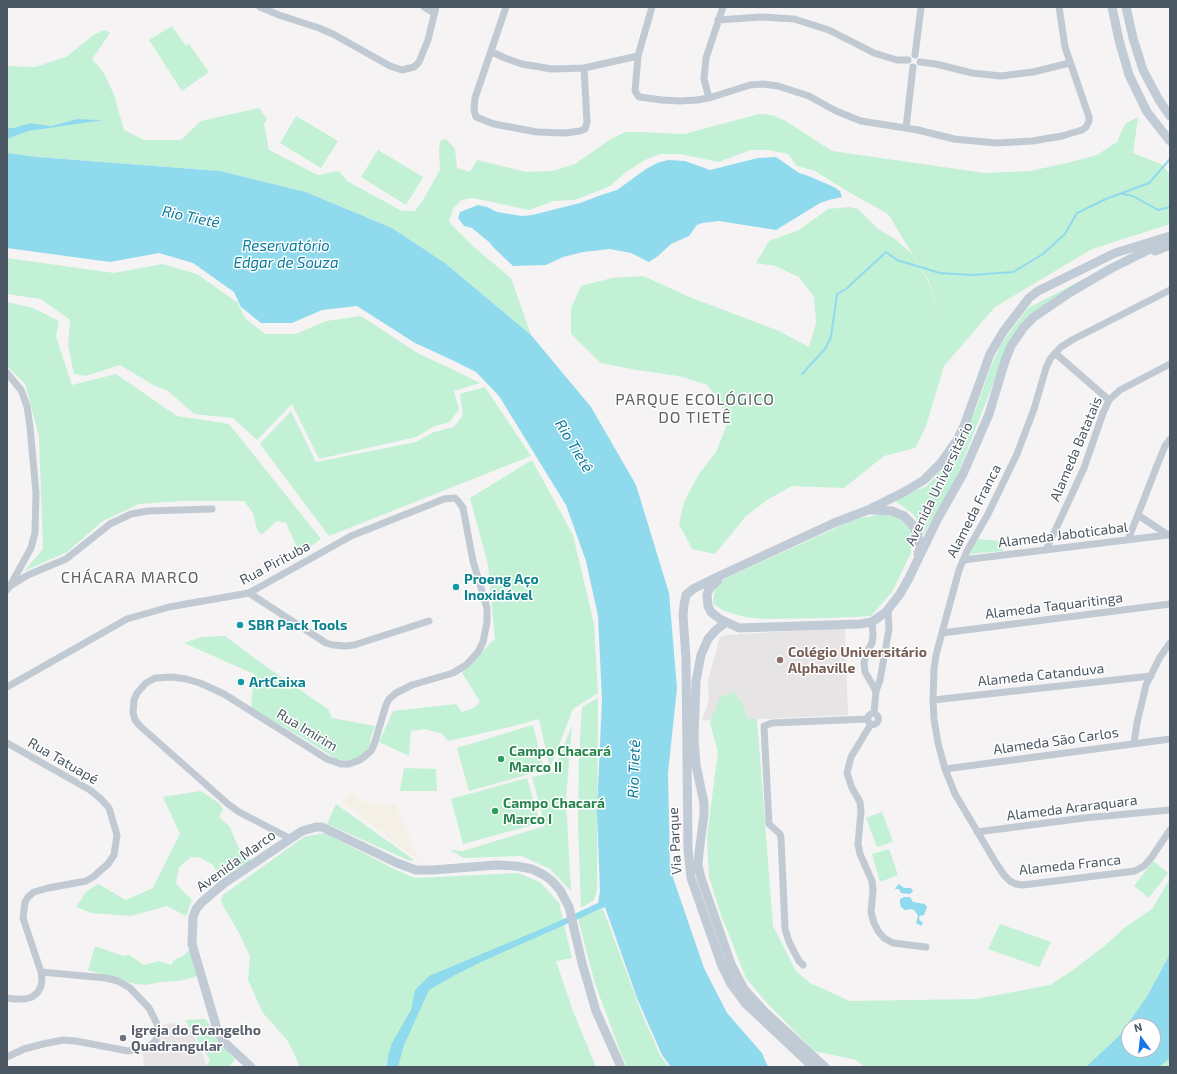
<!DOCTYPE html>
<html>
<head>
<meta charset="utf-8">
<style>
  body { margin:0 }
  #map { position:relative; width:1177px; height:1074px; overflow:hidden; background:#f5f3f3; font-family:"Exo 2",sans-serif }
  canvas { display:block }
  .frame { position:absolute; inset:0; border:8px solid #4a5661; pointer-events:none }
  .north { position:absolute; left:1121px; top:1018px; width:40px; height:40px; box-sizing:border-box; background:#fff; border:1px solid #b7bbc0; border-radius:50%; rotate:345deg; font-size:11px; font-weight:700; line-height:16px; text-align:center; color:#4a5661 }
  .north::after { content:''; display:block; margin:auto; width:14px; height:18px; background:#1a73e8; clip-path:polygon(50% 0,100% 100%,50% 72%,0 100%) }
</style>
</head>
<body>
<div id="map">
<canvas width="1177" height="1074"></canvas>
<div class="frame"></div>
<div class="north">N</div>
</div>
<script>
const c = document.querySelector('canvas').getContext('2d');
c.lineJoin = 'round';
function fillPath(path, color) { c.fillStyle = color; c.fill(path, 'evenodd'); }
const shape = rows => new Path2D(rows.map(r => 'M' + r).join(''));
function trace(path, color, width, dash) { c.strokeStyle = color; c.lineWidth = width; c.lineCap = dash ? 'butt' : 'round'; c.setLineDash(dash || []); c.stroke(path); }
function label(font, color, halo, rows, align = 'center') {
  c.font = font + ' "Exo 2",sans-serif'; c.lineWidth = 3; c.setLineDash([]); c.textBaseline = 'middle'; c.strokeStyle = halo; c.fillStyle = color; for (const [text, x, y, turn = 0] of rows) {
    c.save(); c.translate(x, y); c.rotate((+turn || 0) * Math.PI / 180); c.textAlign = isNaN(turn) ? turn : align; if (halo) c.strokeText(text, 0, 0); c.fillText(text, 0, 0); c.restore();
  }
}
const education = shape([
  [845,628,848,715,720,721,702,720,709,700,708,680,720,637,725,635],
  [172,1023,189,1028,198,1044,207,1066,204,1067,144,1067,143,1052,151,1048,161,1035,162,1025]
]);
const green = shape([
  [172,26,186,46,189,44,209,72,182,91,149,40],
  [105,30,110,33,92,59,104,73,114,95,124,130,144,140,181,140,201,121,259,108,267,119,264,124,269,150,318,175,338,171,341,173,347,181,402,211,415,211,423,200,440,170,439,148,441,140,446,139,455,149,457,168,470,172,477,160,526,172,552,171,575,164,611,139,625,132,640,132,684,134,759,114,772,115,784,120,832,151,985,173,1030,171,1067,163,1097,155,1117,142,1125,124,1138,117,1133,153,1161,164,1170,174,1170,224,1092,249,995,307,944,366,926,426,915,448,884,456,844,488,792,486,767,500,746,516,715,554,692,549,679,524,684,502,699,474,716,452,726,427,721,401,707,385,679,376,637,370,601,363,571,334,571,308,581,286,612,278,643,276,692,298,779,331,809,347,816,323,814,297,799,277,775,266,756,263,769,241,799,230,828,209,849,207,858,209,878,229,895,239,913,255,929,283,940,319,929,281,888,214,847,191,815,171,797,166,788,154,768,150,750,150,719,162,680,154,660,154,645,160,626,172,610,186,593,193,574,200,554,201,529,210,473,198,461,200,453,209,449,222,475,248,511,278,531,335,445,263,392,228,306,192,220,171,38,157,7,153,7,139,29,131,102,120,77,119,51,126,30,123,14,128,7,128,7,66,35,67,66,57,95,34],
  [296,116,338,141,321,168,280,143],
  [378,150,423,177,406,205,361,177],
  [7,258,114,273,163,264,197,274,238,303,245,318,265,334,296,334,326,321,361,316,419,354,454,370,480,383,454,391,459,409,450,422,435,426,416,437,319,459,292,404,257,440,233,418,194,414,168,391,155,386,120,365,86,376,74,374,68,345,70,320,41,299,7,294],
  [1111,265,1016,334,995,379,955,481,923,535,921,527,913,514,894,500,927,486,945,465,959,444,977,406,990,369,1001,344,1028,308],
  [7,302,33,308,59,321,56,337,72,385,116,374,177,416,229,424,321,539,300,554,286,523,277,521,261,535,257,529,253,513,244,501,180,501,139,504,103,521,67,552,24,571,43,549,39,436,25,384,7,366],
  [485,387,531,456,329,536,260,444,291,411,316,462,416,442,434,432,454,427,463,415,460,394],
  [532,460,573,535,594,624,598,693,573,709,550,768,539,719,514,726,448,741,442,734,425,729,411,731,409,756,379,742,393,711,456,704,462,712,474,708,480,702,461,671,495,639,488,565,470,498],
  [888,513,907,522,912,531,911,553,892,592,871,616,832,618,762,619,745,617,724,611,713,604,715,588,726,578,856,519],
  [977,539,1001,541,1003,551,970,554],
  [225,636,264,665,328,709,332,718,375,726,370,739,371,745,360,757,349,761,336,759,305,739,251,708,254,674,184,643,202,637],
  [735,692,743,705,748,719,757,719,773,926,796,971,810,983,850,1001,976,999,1050,985,1073,970,1108,943,1124,928,1152,909,1170,879,1170,1067,865,1067,856,1060,814,1051,766,1002,746,978,721,915,709,877,707,836,718,752,710,723,720,697],
  [1129,1026,1153,1026,1153,1050,1129,1050],
  [598,698,597,889,594,900,581,908,578,825,579,755,582,707],
  [533,725,544,770,469,791,457,748],
  [572,725,566,800,571,891,550,869,522,856,464,858,450,850,463,851,545,826,532,777,554,772],
  [404,768,436,769,437,791,400,791],
  [527,778,540,823,463,844,451,799],
  [201,791,220,804,223,810,219,817,230,827,238,847,252,862,221,879,213,865,201,858,191,857,179,867,176,884,192,900,186,916,167,906,131,916,91,913,76,907,86,892,98,884,126,900,153,888,180,834,163,797],
  [336,804,414,860,410,861,327,824],
  [882,812,893,842,877,847,866,818],
  [325,833,398,871,415,878,518,873,540,882,559,903,572,958,556,961,573,1011,596,1067,300,1067,288,1041,263,1013,248,980,250,956,239,933,222,904,221,900,223,895,304,837],
  [889,849,898,875,880,882,872,854],
  [1153,861,1168,873,1149,898,1134,886],
  [603,909,642,1014,660,1055,669,1067,627,1067,622,1056,595,984,578,918],
  [1000,924,1051,942,1039,967,988,949],
  [95,946,123,956,129,955,144,965,159,961,171,965,174,960,183,956,190,949,198,976,179,981,161,982,146,985,135,984,88,970],
  [205,1019,235,1060,229,1067,206,1067,210,1060,185,1020]
]);
const sand = shape([
  [351,793,362,802,395,805,421,862,342,802]
]);
const water = shape([
  [77,119,104,120,29,131,7,139,7,128,14,128,30,123,51,126],
  [7,153,38,157,220,171,306,192,392,228,445,263,531,335,591,407,636,485,669,593,677,688,668,773,670,869,704,968,727,1013,762,1053,768,1067,671,1067,662,1055,637,998,605,907,481,962,455,975,429,990,404,1045,398,1067,387,1067,388,1056,392,1043,411,1010,415,990,429,976,546,927,598,903,600,891,597,811,602,700,598,616,586,561,566,505,499,396,476,372,450,359,415,343,357,306,322,310,292,323,261,323,241,307,234,292,193,263,159,253,110,262,7,248],
  [776,157,799,173,806,175,834,187,840,191,842,197,829,200,820,203,776,230,719,221,702,223,697,225,689,236,671,244,658,256,649,262,631,253,610,249,583,252,563,257,546,265,513,266,494,248,489,242,472,228,464,226,458,218,460,212,478,205,487,207,497,212,522,216,532,215,580,203,601,195,617,190,646,169,657,163,668,160,685,161,710,170,758,158],
  [899,884,904,888,911,888,913,891,910,894,901,893,899,889,895,889,896,887],
  [904,897,910,897,913,902,925,904,927,907,924,915,920,916,919,918,920,921,923,922,921,926,916,923,918,916,915,911,912,909,905,910,901,907,900,903,900,899],
  [1170,954,1170,1058,1159,1067,1086,1067,1119,1036,1148,995],
  [1129,1026,1153,1026,1153,1050,1129,1050]
]);
const stream = shape([
  [1122,194,1133,196,1158,210,1170,207],
  [802,374,825,349,831,337,837,294,846,289,886,252,897,260,940,273,972,275,1013,272,1043,254,1065,234,1077,213,1106,199,1149,183,1170,159]
]);
const street = shape([
  [260,7,279,15,319,28,333,34,390,66,402,70,414,67,419,62,428,40,436,7],
  [424,7,434,13],
  [506,7,475,98,474,110,476,117,494,124,537,132,565,133,580,131,585,129,587,122,584,68],
  [652,7,638,56,635,91,639,97,662,100,680,101,697,100,709,98,750,85,763,84,778,86,809,96,836,111,861,121,918,130,954,139,996,143,1032,141,1062,136,1082,130,1086,127,1089,121,1089,117,1065,47,1059,7],
  [718,20,761,17,794,19,829,30,874,53,897,60,908,60],
  [492,52,505,58,522,64,552,69,584,68,638,56],
  [915,55,921,7],
  [920,62,936,64,972,73,1001,76,1033,72,1070,63],
  [709,98,704,79,706,58,723,7],
  [906,128,913,67],
  [1170,290,1072,340,1061,347,1050,359,1046,368,1034,409,1017,454,988,514,967,551,959,570,936,655,934,669,933,700,934,719,938,743,945,769,955,794,996,863,1004,875,1010,881,1016,884,1023,885,1135,871,1144,866,1151,858,1170,830],
  [1055,353,1109,400],
  [7,373,21,390,27,406,30,427,36,493,35,533,31,548,10,586],
  [1138,515,1168,535],
  [1128,540,1158,463,1165,446,1170,439],
  [1046,550,1084,468,1103,413,1109,400,1120,390,1170,364],
  [963,560,1167,535],
  [7,590,10,586,28,575,66,559,110,524,131,514,148,511,212,509],
  [249,593,326,643,333,645,345,646,354,645,429,621],
  [872,622,873,635,872,643,867,652,864,662,865,672,876,691],
  [942,633,1170,604],
  [7,687,127,619,169,607,249,593,351,536,444,499,455,498,459,502,463,508,473,561,487,608,487,622,483,642,478,652,466,665,453,673,412,685,396,693,389,699,386,705,374,745,371,751,360,760,349,764,341,764,327,759,224,694,200,683,186,679,172,677,155,678,146,683,137,693,134,700,133,712,135,720,140,726,228,804,239,812,291,839],
  [933,700,1151,676],
  [874,713,876,691,880,680,889,629,888,609],
  '867.5 719a5.5 5.5 0 1 1 11 0a5.5 5.5 0 1 1-11 0Z',
  [871,724,851,757,847,773,852,788,860,802,861,811,858,844,860,854,872,881,873,890,871,912,874,923,878,931,884,938,893,943,926,947],
  [7,743,90,790,101,799,109,808,117,835,114,855,108,864,93,877,86,881,48,888,34,892,28,897,25,902,23,918,41,972,42,979,41,986,38,992,32,997,25,999,14,999,7,998],
  [1134,743,1137,723,1146,685,1160,657,1170,643],
  [945,769,1170,739],
  [977,832,1084,818,1170,810],
  [803,965,799,961,789,942,785,929,781,838,780,834,769,824,764,726,772,723,868,719],
  [7,1057,24,1049,43,1044,63,1040,76,1041,128,1051,147,1047,152,1044,156,1040,158,1031,157,1024,149,1008,130,988,118,981,106,978,41,972]
]);
const secondary = shape([
  [1112,7,1119,40,1129,75,1147,112,1170,141],
  [1126,7,1133,38,1143,70,1159,100,1170,116],
  [1155,251,1170,245],
  [872,510,892,511,904,516,912,524,918,535,920,548,918,554],
  [718,580,710,588,707,594,708,606,711,612,720,619,739,628,860,624,872,622,886,612,900,594,909,578,937,520,963,474,989,414,1005,361,1011,346,1024,327,1034,317,1069,293,1110,269,1160,244],
  [726,622,715,631,708,639,701,655,696,681,694,738,696,765,704,803,704,814,699,853,698,865,701,878,731,964,744,989,765,1012,825,1067],
  [251,1067,223,1041,217,1029,192,944,193,917,196,909,202,902,223,884,302,831,316,827,322,827,397,863,416,870,433,870,496,865,516,866,532,869,544,875,552,881,560,890,569,907,582,963,596,1011,621,1067],
  [813,1067,746,1004,731,984,722,966,691,878,688,849,686,659,683,615,684,605,686,595,693,589,715,578,834,523,868,510,904,492,924,480,940,464,957,440,964,426,990,354,1003,332,1029,298,1038,291,1115,253,1170,236]
]);
const markers = [
  [456,587,4,"#0f9aa8"],
  [240,625,4,"#0f9aa8"],
  [780,660,4,"#8d6e63"],
  [241,682,4,"#0f9aa8"],
  [501,759,4,"#2e9e5b"],
  [495,811,4,"#2e9e5b"],
  [123,1038,4,"#6b7280"]
];
const streetNames = [
  ["Alameda Batatais",1076,449,-67],
  ["Avenida Universitário",939,484,-64],
  ["Alameda Franca",974,511,-63],
  ["Alameda Jaboticabal",1063,535,-7],
  ["Rua Pirituba",275,563,-28],
  ["Alameda Taquaritinga",1054,606,-7],
  ["Alameda Catanduva",1041,675,-6],
  ["Rua Imirim",307,730,31],
  ["Alameda São Carlos",1056,741,-8],
  ["Rua Tatuapé",63,761,30],
  ["Alameda Araraquara",1072,808,-7],
  ["Via Parque",675,841,-93],
  ["Avenida Marco",236,861,-36],
  ["Alameda Franca",1070,865,-6]
];
const cultureNames = [
  ["Proeng Aço",464,579],
  ["Inoxidável",464,595],
  ["SBR Pack Tools",248,625],
  ["ArtCaixa",249,682]
];
const educationNames = [
  ["Colégio Universitário",788,652],
  ["Alphaville",788,668]
];
const leisureNames = [
  ["Campo Chacará",509,751],
  ["Marco II",509,767],
  ["Campo Chacará",503,803],
  ["Marco I",503,819]
];
const worshipNames = [
  ["Igreja do Evangelho",131,1030],
  ["Quadrangular",131,1046]
];
const waterNames = [
  ["Rio Tietê",191,217,12],
  ["Reservatório",286,246],
  ["Edgar de Souza",286,263],
  ["Rio Tietê",574,446,59],
  ["Rio Tietê",634,769,-88]
];
const quarterNames = [
  ["PARQUE ECOLÓGICO",695,400],
  ["DO TIETÊ",695,418],
  ["CHÁCARA MARCO",130,578]
];
fillPath(education, '#e6e4e5');
fillPath(green, '#c3f1d5');
fillPath(sand, '#f5f0e5');
fillPath(water, '#90daee');
trace(stream, '#90daee', 2);
trace(street, '#c1cad2', 7);
trace(secondary, '#c1cbd6', 9);
for (const [x, y, r, color] of markers) { const dot = new Path2D(); dot.arc(x, y, r, 0, 2 * Math.PI); c.fillStyle = color; c.fill(dot); trace(dot, '#fff', 1.5); }
label('14px', '#4a5661', '#fff', streetNames);
label('bold 14px', '#0d838f', '#fff', cultureNames, 'left');
label('bold 14px', '#785e54', '#fff', educationNames, 'left');
label('bold 14px', '#27864d', '#fff', leisureNames, 'left');
label('bold 14px', '#5b616d', '#fff', worshipNames, 'left');
label('italic 15px', '#0c7c9b', '#fff', waterNames);
c.letterSpacing = '1px';
label('16px', '#5f6368', '#fff', quarterNames);
c.letterSpacing = '0px';
</script>
</body>
</html>
